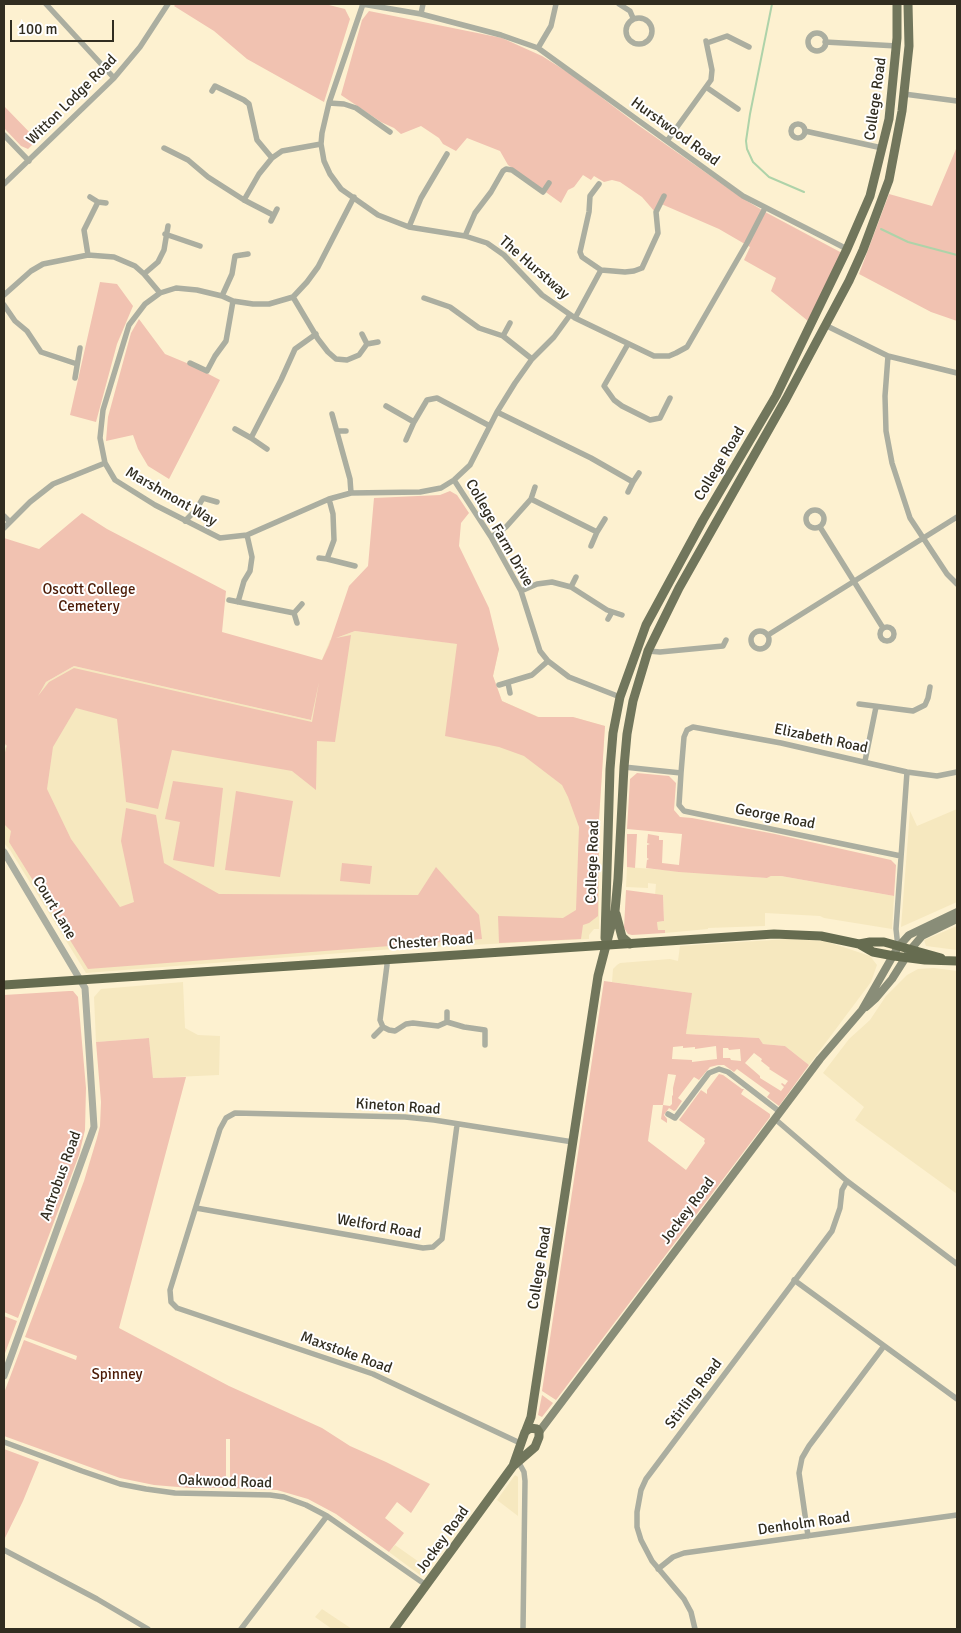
<!DOCTYPE html>
<html>
<head>
<meta charset="utf-8">
<style>
  body { margin:0 }
  #map { position:relative; width:961px; height:1633px; overflow:hidden; background:#fdf1d0; font-family:Signika,sans-serif }
  canvas { display:block }
  .frame { position:absolute; inset:0; border:5px solid #312d20; pointer-events:none }
  .scale { position:absolute; left:10px; top:20px; width:104px; height:22px; box-sizing:border-box; border:2px solid #312d20; border-top:0; padding-left:6px; font-size:15px; line-height:18px; white-space:nowrap; color:#312d20; -webkit-text-stroke:4px #fff; paint-order:stroke }
</style>
</head>
<body>
<div id="map">
<canvas width="961" height="1633"></canvas>
<div class="frame"></div>
<div class="scale">100 m</div>
</div>
<script>
const c = document.querySelector('canvas').getContext('2d');
c.lineJoin = 'round';
function fillPath(path, color) { c.fillStyle = color; c.fill(path, 'evenodd'); }
const shape = rows => new Path2D(rows.map(r => 'M' + r).join(''));
function trace(path, color, width, dash) { c.strokeStyle = color; c.lineWidth = width; c.lineCap = dash ? 'butt' : 'round'; c.setLineDash(dash || []); c.stroke(path); }
function label(font, color, halo, rows, align = 'center') {
  c.font = font + ' Signika,sans-serif'; c.lineWidth = 4; c.setLineDash([]); c.textBaseline = 'middle'; c.strokeStyle = halo; c.fillStyle = color; for (const [text, x, y, turn = 0] of rows) {
    c.save(); c.translate(x, y); c.rotate((+turn || 0) * Math.PI / 180); c.textAlign = isNaN(turn) ? turn : align; if (halo) c.strokeText(text, 0, 0); c.fillText(text, 0, 0); c.restore();
  }
}
const built = shape([
  [355,631,499,649,493,676,502,701,539,717,573,717,605,726,599,819,599,929,594,929,589,935,589,939,393,949,86,973,10,850,4,843,4,750,46,682,74,666,311,720,322,660,330,640],
  [957,809,957,902,901,927,910,811,917,826],
  [627,867,767,878,771,876,781,876,894,896,892,929,824,918,820,916,765,913,765,926,708,928,708,929,665,933,664,930,658,930,657,922,664,921,663,895,655,895,656,884,648,883,648,888,626,887],
  [957,926,957,950,926,946,924,940],
  [788,939,825,941,870,956,877,965,871,982,809,1065,785,1046,763,1044,759,1038,686,1034,691,993,612,982,613,969,617,965,620,963,670,959,678,961,680,946],
  [934,968,957,971,957,1194,855,1120,864,1107,823,1073,849,1039,870,1020,886,996,907,975,918,969],
  [183,982,185,1028,198,1035,220,1036,219,1075,153,1078,149,1038,96,1042,94,997,101,989],
  [515,1475,518,1477,518,1516,497,1500],
  [395,1545,429,1569,424,1574,420,1575,389,1552],
  [322,1609,352,1629,332,1629,315,1617]
]);
const green = shape([
  [176,4,325,4,345,9,350,19,324,102,247,59,214,31,174,6],
  [369,11,502,38,542,56,572,75,638,125,742,198,767,213,842,253,808,321,771,291,776,278,744,260,750,247,719,229,659,203,655,212,642,197,620,182,612,180,604,182,594,176,591,180,583,175,574,187,568,190,561,203,508,165,500,151,467,138,456,151,443,144,439,138,421,126,401,134,394,128,381,122,341,95,362,20],
  [4,106,37,140,28,149,21,146,4,128],
  [956,149,957,149,957,321,931,312,859,274,889,194,932,206],
  [100,282,117,284,133,306,117,344,96,422,70,415],
  [139,319,165,354,189,364,220,380,169,479,148,466,138,449,133,435,106,441,108,417,131,333],
  [450,491,457,495,469,513,461,523,459,546,489,608,499,649,493,676,502,701,538,717,573,717,605,726,599,819,598,916,589,923,583,925,581,939,499,943,498,916,563,918,576,910,579,827,568,797,562,785,524,756,499,747,445,736,457,644,355,631,336,638,351,635,335,742,317,741,316,790,292,771,172,750,158,809,126,802,117,719,76,708,53,747,47,789,71,839,120,907,134,902,121,841,126,808,156,815,164,863,219,894,418,895,436,867,479,915,482,939,88,969,9,842,11,831,4,824,4,756,7,745,6,746,4,741,4,538,39,549,82,513,107,529,226,591,222,632,322,660,329,645,349,586,368,566,374,498,440,495],
  [74,666,311,720,319,682,312,722,74,668,49,682,38,696,46,682],
  [637,773,669,776,676,783,674,810,680,817,692,818,775,834,891,860,896,865,894,896,781,876,771,876,767,878,679,872,646,868,647,860,649,859,647,858,647,845,650,844,647,843,648,834,659,836,659,840,663,840,662,863,679,865,682,834,627,829,630,779],
  [173,781,223,788,214,867,173,860,180,822,165,819],
  [236,791,293,801,280,877,225,870],
  [627,834,637,834,635,868,627,867],
  [342,863,372,866,370,884,340,881],
  [626,890,663,895,664,921,657,922,658,930,665,930,665,933,632,935,628,934,624,928],
  [604,981,692,993,686,1034,759,1038,763,1044,785,1046,809,1065,779,1106,767,1097,770,1093,737,1069,734,1072,724,1065,718,1065,710,1067,699,1080,694,1077,678,1098,682,1101,676,1110,674,1111,669,1108,664,1115,667,1119,667,1123,661,1119,663,1105,653,1105,648,1141,686,1170,705,1143,704,1141,705,1139,679,1120,701,1090,707,1094,707,1090,719,1074,723,1075,742,1089,744,1089,741,1094,770,1114,770,1117,556,1400,542,1391],
  [683,1046,683,1048,695,1047,695,1049,716,1046,717,1059,692,1062,692,1060,672,1059,673,1047],
  [723,1048,728,1048,729,1050,740,1049,741,1061,731,1060,730,1058,723,1058],
  [754,1053,762,1059,761,1061,770,1068,769,1069,788,1081,785,1085,782,1083,781,1084,784,1087,781,1091,760,1078,760,1076,745,1063],
  [668,1074,676,1075,673,1088,673,1095,672,1096,672,1104,670,1106,663,1105],
  [69,991,73,991,78,997,86,1088,85,1130,79,1155,18,1318,4,1312,4,995],
  [149,1038,153,1078,186,1077,119,1328,229,1386,322,1428,350,1446,386,1462,430,1484,411,1513,397,1502,385,1518,404,1533,389,1552,336,1514,308,1499,277,1490,230,1488,230,1439,226,1439,226,1488,190,1488,154,1485,120,1478,4,1436,4,1393,24,1340,76,1360,77,1356,25,1337,84,1181,97,1138,100,1126,101,1102,96,1042],
  [4,1316,17,1321,4,1356],
  [542,1395,553,1403,542,1417,538,1415],
  [4,1449,39,1462,23,1501,4,1540]
]);
const stream = shape([
  [772,4,750,114,746,141,747,149,753,162,769,177,804,192],
  [881,229,908,242,957,255]
]);
const minor = shape([
  [46,4,114,78],
  [362,4,421,14,501,35,538,48,743,196,847,249],
  [363,4,329,103,322,133,321,144,324,161,330,174,341,189,378,215,409,227,465,236,487,243,504,255,542,295,575,318,654,356,669,356,676,353,687,347,747,243,765,208],
  [619,4,630,11,633,18],
  [421,14,423,4],
  '626 31a13 13 0 1 1 26 0a13 13 0 1 1-26 0Z',
  '808 42a9 9 0 1 1 18 0a9 9 0 1 1-18 0Z',
  [825,42,897,46],
  [707,43,727,36,749,47],
  [538,48,551,26,556,4],
  [706,87,738,109],
  [212,91,215,86,244,100,249,104,257,140,272,158],
  [904,94,957,101],
  [329,103,344,104,356,108,390,132],
  '791 131a7 7 0 1 1 14 0a7 7 0 1 1-14 0Z',
  [805,131,882,148],
  [4,135,29,161],
  [667,141,711,80,712,70,706,41],
  [164,148,188,160,208,177,244,200,273,215],
  [4,184,114,78,140,47,168,4],
  [599,184,590,196,589,212,580,252,582,257,601,270],
  [90,197,98,202],
  [354,197,318,267,307,282,293,297,269,304,253,304,233,301,222,296,197,290,176,288,160,293,145,304,129,325,103,410,100,438,105,463,115,480,155,505,220,538,247,535,329,499,351,493,420,492,441,488,454,480,470,465,497,412,515,383,532,359,554,337,570,315],
  [244,200,259,174,272,158,282,151,321,144],
  [271,221,277,209],
  [409,227,421,198,447,154],
  [165,234,200,246],
  [465,236,475,213,491,192,503,171,506,169,512,170,543,192,549,183],
  [88,255,84,230,98,202,106,203],
  [144,274,158,262,164,250,168,226],
  [4,295,31,271,43,264,88,255,114,257,135,266,144,274,160,293],
  [222,296,232,274,235,256,248,254],
  [293,297,318,339,328,352,336,359,347,360,359,355,367,344,378,342],
  [424,298,450,307,479,328,503,336,532,359],
  [4,305,15,321,27,331,41,352,77,364],
  [575,318,601,270,625,272,634,271,642,268,658,233,656,212,664,196],
  [825,325,888,356,957,373],
  [362,334,367,344],
  [503,336,510,323],
  [628,344,604,386,614,400,622,406,650,420,660,418,670,398],
  [888,356,885,396,886,431,892,463,910,518,947,574,957,584],
  [190,363,207,371,215,356,226,341,233,301],
  [75,378,80,348],
  [386,406,414,422],
  [497,412,591,458,633,482,639,473],
  [332,414,350,479,351,493],
  [235,429,251,438,281,380,295,349,316,334],
  [337,431,346,431],
  [251,438,267,449],
  [406,440,414,422,427,400,437,398,490,426],
  [454,480,491,537,521,591,540,651,548,661,569,677,620,697],
  [628,492,633,482],
  [531,499,535,487],
  '806 519a9 9 0 1 1 18 0a9 9 0 1 1-18 0Z',
  [4,516,10,522],
  [185,521,196,510,203,498,217,502],
  [820,527,883,628],
  [4,528,30,502,53,484,105,463],
  [491,537,506,527,531,499,597,532,605,519],
  [591,546,597,532],
  [319,558,327,559,334,540,333,514,329,499],
  [327,559,355,566],
  [571,587,576,577],
  [521,591,537,584,552,582,571,587,607,610,622,615],
  [229,600,294,613,297,623],
  [238,602,244,581,250,571,252,557,247,535],
  [294,613,302,604],
  [608,619,612,612],
  '880 634a7 7 0 1 1 14 0a7 7 0 1 1-14 0Z',
  '751 640a9 9 0 1 1 18 0a9 9 0 1 1-18 0Z',
  [768,635,957,517],
  [648,651,660,652,723,646,726,640],
  [508,683,510,693],
  [499,685,532,675,548,661],
  [859,704,913,711,925,705,928,698,930,687],
  [865,761,876,707],
  [624,767,681,773,684,737,687,730,693,727,781,743,907,772,937,776,957,772],
  [681,773,679,805,684,811,901,856],
  [898,947,896,929,907,772],
  [386,958,387,965,380,1020,383,1027,389,1030,395,1031,406,1024,413,1023,438,1026,447,1022,464,1027,485,1030,485,1045],
  [447,1012,447,1022],
  [374,1036,383,1027],
  [668,1114,675,1118,709,1073,719,1069,728,1072,780,1112],
  [775,1119,847,1181,957,1264],
  [196,1208,423,1248,433,1247,442,1239,457,1125],
  [794,1280,957,1399],
  [4,1442,82,1471,120,1484,146,1489,175,1493,270,1495,284,1497,306,1505,327,1516,426,1585],
  [520,1443,373,1374,177,1308,171,1302,170,1290,220,1129,226,1118,235,1113,405,1117,434,1120,573,1142],
  [518,1461,524,1472,525,1481,523,1629],
  [808,1536,799,1473,802,1458,809,1446,884,1346],
  [4,1550,97,1599,148,1629],
  [658,1569,673,1557,684,1553,957,1515],
  [241,1629,327,1516],
  [695,1629,691,1612,684,1599,652,1561,641,1540,637,1527,637,1512,641,1490,646,1479,832,1231,840,1208,842,1190,847,1181]
]);
const tertiary = shape([
  [4,852,85,988,94,1127,4,1376]
]);
const secondary = shape([
  [866,1007,876,998,892,979,911,949,922,936,957,919],
  [539,1432,820,1059,862,1010,898,947,909,935,957,912]
]);
const primary = shape([
  [616,914,622,937,630,944],
  [605,938,610,769,613,733,620,697,646,625,703,520,776,396,847,249,870,196,889,119,897,38,897,4],
  [526,1430,531,1417,598,976,615,911,618,879,624,767,627,734,633,701,648,651,679,588,786,399,849,281,863,250,889,180,902,111,909,46,908,4],
  [394,1629,513,1466,535,1447,539,1437,539,1432,537,1429,530,1428,525,1432,513,1466]
]);
const trunk = shape([
  [859,944,870,942,884,942,941,958],
  [4,985,774,934,821,936,859,944,873,952,894,956,925,960,957,961]
]);
const streetNames = [
  ["College Road",876,99,-82],
  ["Witton Lodge Road",72,100,-45],
  ["Hurstwood Road",675,132,36],
  ["The Hurstway",534,268,41],
  ["College Road",720,464,-59],
  ["Marshmont Way",171,497,30],
  ["College Farm Drive",499,533,60],
  ["Elizabeth Road",821,739,12],
  ["George Road",775,817,11],
  ["College Road",593,862,-88],
  ["Court Lane",54,908,59],
  ["Chester Road",431,942,-4],
  ["Kineton Road",398,1107,4],
  ["Antrobus Road",61,1176,-70],
  ["Jockey Road",688,1211,-53],
  ["Welford Road",379,1227,10],
  ["College Road",540,1268,-81],
  ["Maxstoke Road",346,1353,20],
  ["Stirling Road",694,1394,-53],
  ["Oakwood Road",225,1482,2],
  ["Denholm Road",804,1524,-8],
  ["Jockey Road",443,1540,-54]
];
const parkNames = [
  ["Oscott College",89,590],
  ["Cemetery",89,607],
  ["Spinney",117,1375]
];
fillPath(built, '#f6e8bf');
fillPath(green, '#f1c2b1');
trace(stream, '#aed3a9', 2);
trace(minor, '#abaea0', 5.5);
trace(tertiary, '#abaea0', 7);
trace(secondary, '#898d78', 8);
trace(primary, '#71765c', 9);
trace(trunk, '#666c50', 9);
label('15px', '#312d20', '#fff', streetNames);
label('15px', '#4c1b06', '#fff', parkNames);
</script>
</body>
</html>
